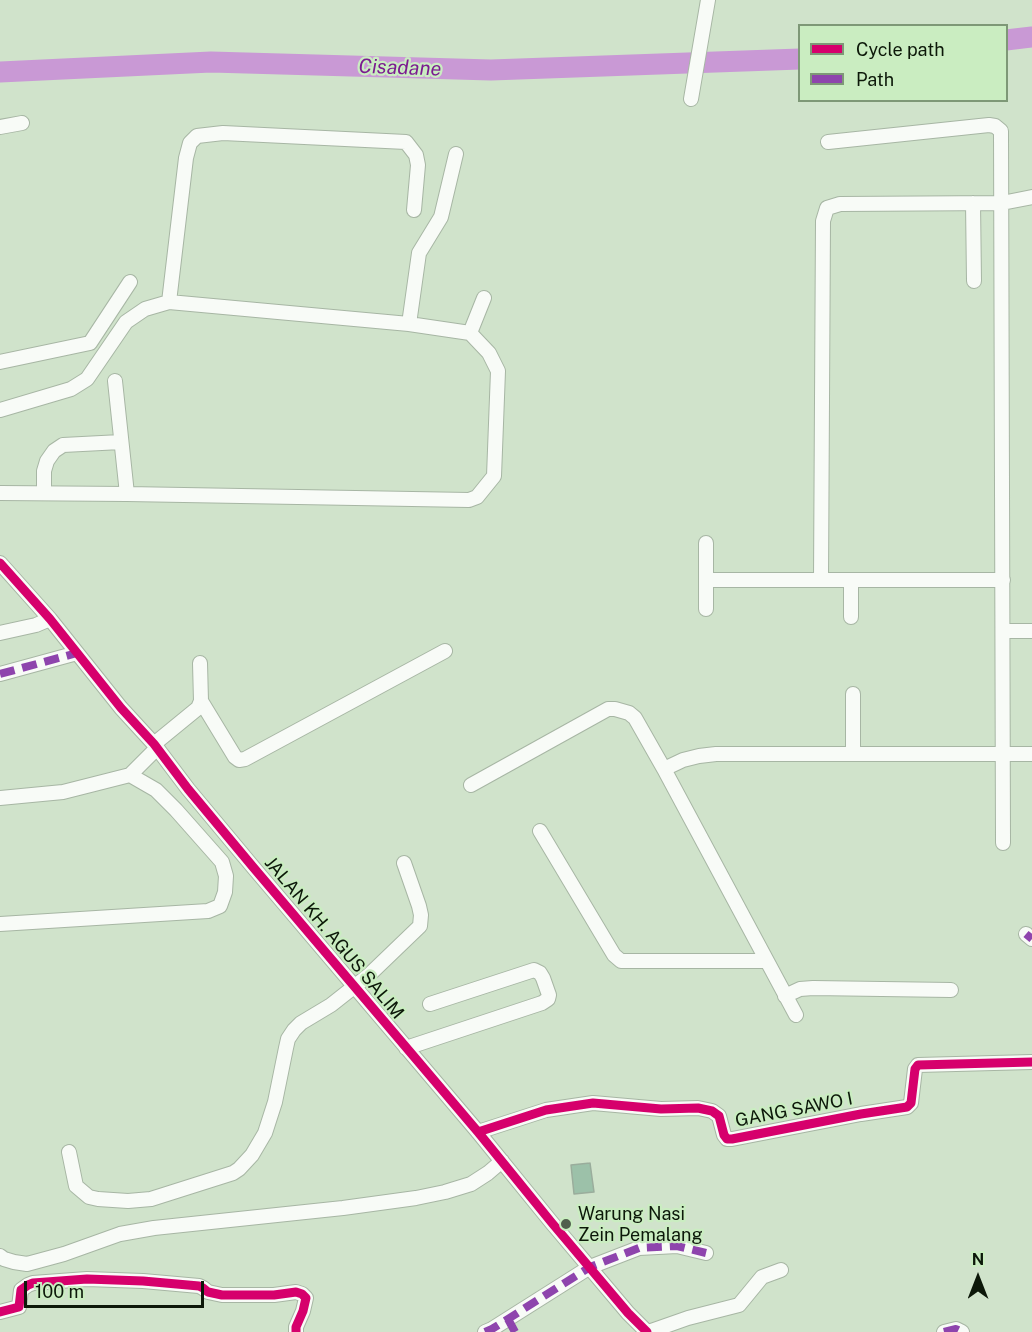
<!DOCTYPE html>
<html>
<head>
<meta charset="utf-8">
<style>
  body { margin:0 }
  #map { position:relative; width:1032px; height:1332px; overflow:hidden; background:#d0e3cb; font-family:"Public Sans",sans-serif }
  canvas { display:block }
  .legend { position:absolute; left:798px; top:24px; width:210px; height:78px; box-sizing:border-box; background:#caedc1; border:2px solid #7e9877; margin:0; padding:8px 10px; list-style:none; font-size:18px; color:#0c1809 }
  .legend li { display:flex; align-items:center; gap:12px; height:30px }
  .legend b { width:30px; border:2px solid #7e9877 }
  .north { position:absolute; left:948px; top:1248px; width:60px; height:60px; -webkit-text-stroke:4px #caedc1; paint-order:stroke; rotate:0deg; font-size:16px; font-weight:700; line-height:24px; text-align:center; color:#0c1809 }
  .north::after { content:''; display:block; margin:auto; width:21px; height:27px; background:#0c1809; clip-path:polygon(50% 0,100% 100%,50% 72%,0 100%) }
  .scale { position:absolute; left:24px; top:1281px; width:180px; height:27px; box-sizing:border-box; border:3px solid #0c1809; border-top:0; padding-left:8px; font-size:18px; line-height:21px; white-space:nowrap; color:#0c1809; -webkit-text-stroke:4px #caedc1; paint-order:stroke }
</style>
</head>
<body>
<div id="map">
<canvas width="1032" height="1332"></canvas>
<ul class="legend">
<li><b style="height:8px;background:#d6006c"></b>Cycle path</li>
<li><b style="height:8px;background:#8e44ad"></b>Path</li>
</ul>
<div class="north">N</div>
<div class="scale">100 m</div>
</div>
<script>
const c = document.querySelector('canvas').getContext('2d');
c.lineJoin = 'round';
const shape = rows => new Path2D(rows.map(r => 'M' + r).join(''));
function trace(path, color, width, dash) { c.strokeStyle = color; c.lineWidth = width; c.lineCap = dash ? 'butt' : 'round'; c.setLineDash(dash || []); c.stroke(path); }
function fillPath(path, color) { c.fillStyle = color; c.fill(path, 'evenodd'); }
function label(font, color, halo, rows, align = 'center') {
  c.font = font + ' "Public Sans",sans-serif'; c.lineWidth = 4.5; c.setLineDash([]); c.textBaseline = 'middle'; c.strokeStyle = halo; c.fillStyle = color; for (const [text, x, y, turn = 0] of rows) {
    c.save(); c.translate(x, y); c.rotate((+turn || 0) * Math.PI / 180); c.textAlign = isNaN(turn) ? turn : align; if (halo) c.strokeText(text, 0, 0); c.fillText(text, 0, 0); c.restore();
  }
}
const river = shape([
  [1006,40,1032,37],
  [0,72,211,62,491,70,800,59]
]);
const building = shape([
  [590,1163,594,1192,574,1194,571,1165,590,1163]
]);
const minor = shape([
  [691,99,708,0],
  [0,127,22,123],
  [828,142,989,125,995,126,1001,131,1003,843],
  [973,203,974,281],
  [409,324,419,253,441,217,456,154],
  [470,333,484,298],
  [0,362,90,343,130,282],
  [115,381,127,494],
  [0,410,71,389,87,379,126,322,145,309,169,302,186,158,190,143,197,136,223,133,406,142,416,155,418,165,414,210],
  [0,493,127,494,469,500,477,497,494,476,498,371,489,353,470,333,409,324,169,302],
  [44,493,44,471,47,461,54,451,63,445,121,442],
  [706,543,706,609],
  [0,563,50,619,121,708,154,744,188,789,253,867,478,1132,552,1223,628,1313,647,1332],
  [706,580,1003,580],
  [821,580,823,221,827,208,840,204,1002,203,1032,197],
  [851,580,851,617],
  [1003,631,1032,631],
  [0,633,36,625,50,619],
  [0,674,77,653],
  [853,694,853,754],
  [201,701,235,757,239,760,245,759,445,651],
  [154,744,198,708,201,701,200,663],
  [664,769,683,760,699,756,716,754,1032,754],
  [471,785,608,709,615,709,629,713,635,718,664,769,796,1015],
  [0,798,63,792,130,775,157,748],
  [540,831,614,955,621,961,767,961],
  [0,924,208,911,220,906,225,892,226,876,222,862,176,810,156,790,130,775],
  [1026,934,1032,939],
  [785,996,800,989,813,988,951,990],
  [406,1048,542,1003,548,999,549,995,543,978,540,973,534,970,430,1004],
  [478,1132,546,1110,593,1103,661,1109,698,1108,712,1111,719,1116,724,1135,727,1139,732,1139,861,1114,907,1107,911,1103,915,1069,918,1065,1032,1062],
  [69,1152,76,1186,89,1197,98,1199,128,1201,151,1199,233,1173,239,1169,252,1155,265,1133,275,1102,286,1048,288,1039,294,1030,301,1023,331,1005,369,975,420,926,421,915,419,906,404,863],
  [0,1256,4,1259,14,1262,27,1264,64,1254,120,1234,154,1228,343,1208,416,1198,445,1192,471,1184,488,1173,502,1161],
  [0,1312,19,1307,21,1290,28,1285,33,1283,87,1279,143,1281,199,1286,203,1288,208,1292,222,1295,274,1295,296,1292,302,1294,306,1298,303,1311,296,1327,296,1332],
  [485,1332,492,1329,590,1267,639,1248,677,1246,706,1253],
  [648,1332,688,1318,739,1305,762,1277,781,1270],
  [944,1332,956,1329,962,1332]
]);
const quiet = shape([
  [0,674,77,653],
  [1026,934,1032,939],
  [508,1319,515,1332],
  [485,1332,492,1329,590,1267,639,1248,677,1246,706,1253],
  [944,1332,956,1329,962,1332]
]);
const cycleway = shape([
  [0,563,50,619,121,708,154,744,188,789,253,867,478,1132,552,1223,628,1313,647,1332],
  [478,1132,546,1110,593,1103,661,1109,698,1108,712,1111,719,1116,724,1135,727,1139,732,1139,861,1114,907,1107,911,1103,915,1069,918,1065,1032,1062],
  [0,1312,19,1307,21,1290,28,1285,33,1283,87,1279,143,1281,199,1286,203,1288,208,1292,222,1295,274,1295,296,1292,302,1294,306,1298,303,1311,296,1327,296,1332]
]);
const markers = [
  [566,1224,6,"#515f4d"]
];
const streetNames = [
  ["JALAN KH. AGUS SALIM",334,938,50],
  ["GANG SAWO I",794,1110,-11]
];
const poiNames = [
  ["Warung Nasi",578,1214],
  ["Zein Pemalang",578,1235]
];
const waterNames = [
  ["Cisadane",400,68,2]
];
trace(river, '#c999d5', 21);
fillPath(building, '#9cc1a9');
trace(building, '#9aad9c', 1.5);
trace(minor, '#a7b6a4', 16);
trace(minor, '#f8fbf7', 14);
trace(quiet, '#8e44ad', 8, [15, 8]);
trace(cycleway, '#d6006c', 9);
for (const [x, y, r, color] of markers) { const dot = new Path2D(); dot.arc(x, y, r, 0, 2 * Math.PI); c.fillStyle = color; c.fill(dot); trace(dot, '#caedc1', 2); }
label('18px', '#0c1809', '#caedc1', streetNames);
label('18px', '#0c1809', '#caedc1', poiNames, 'left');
label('italic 20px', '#7b1b90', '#caedc1', waterNames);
</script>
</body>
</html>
